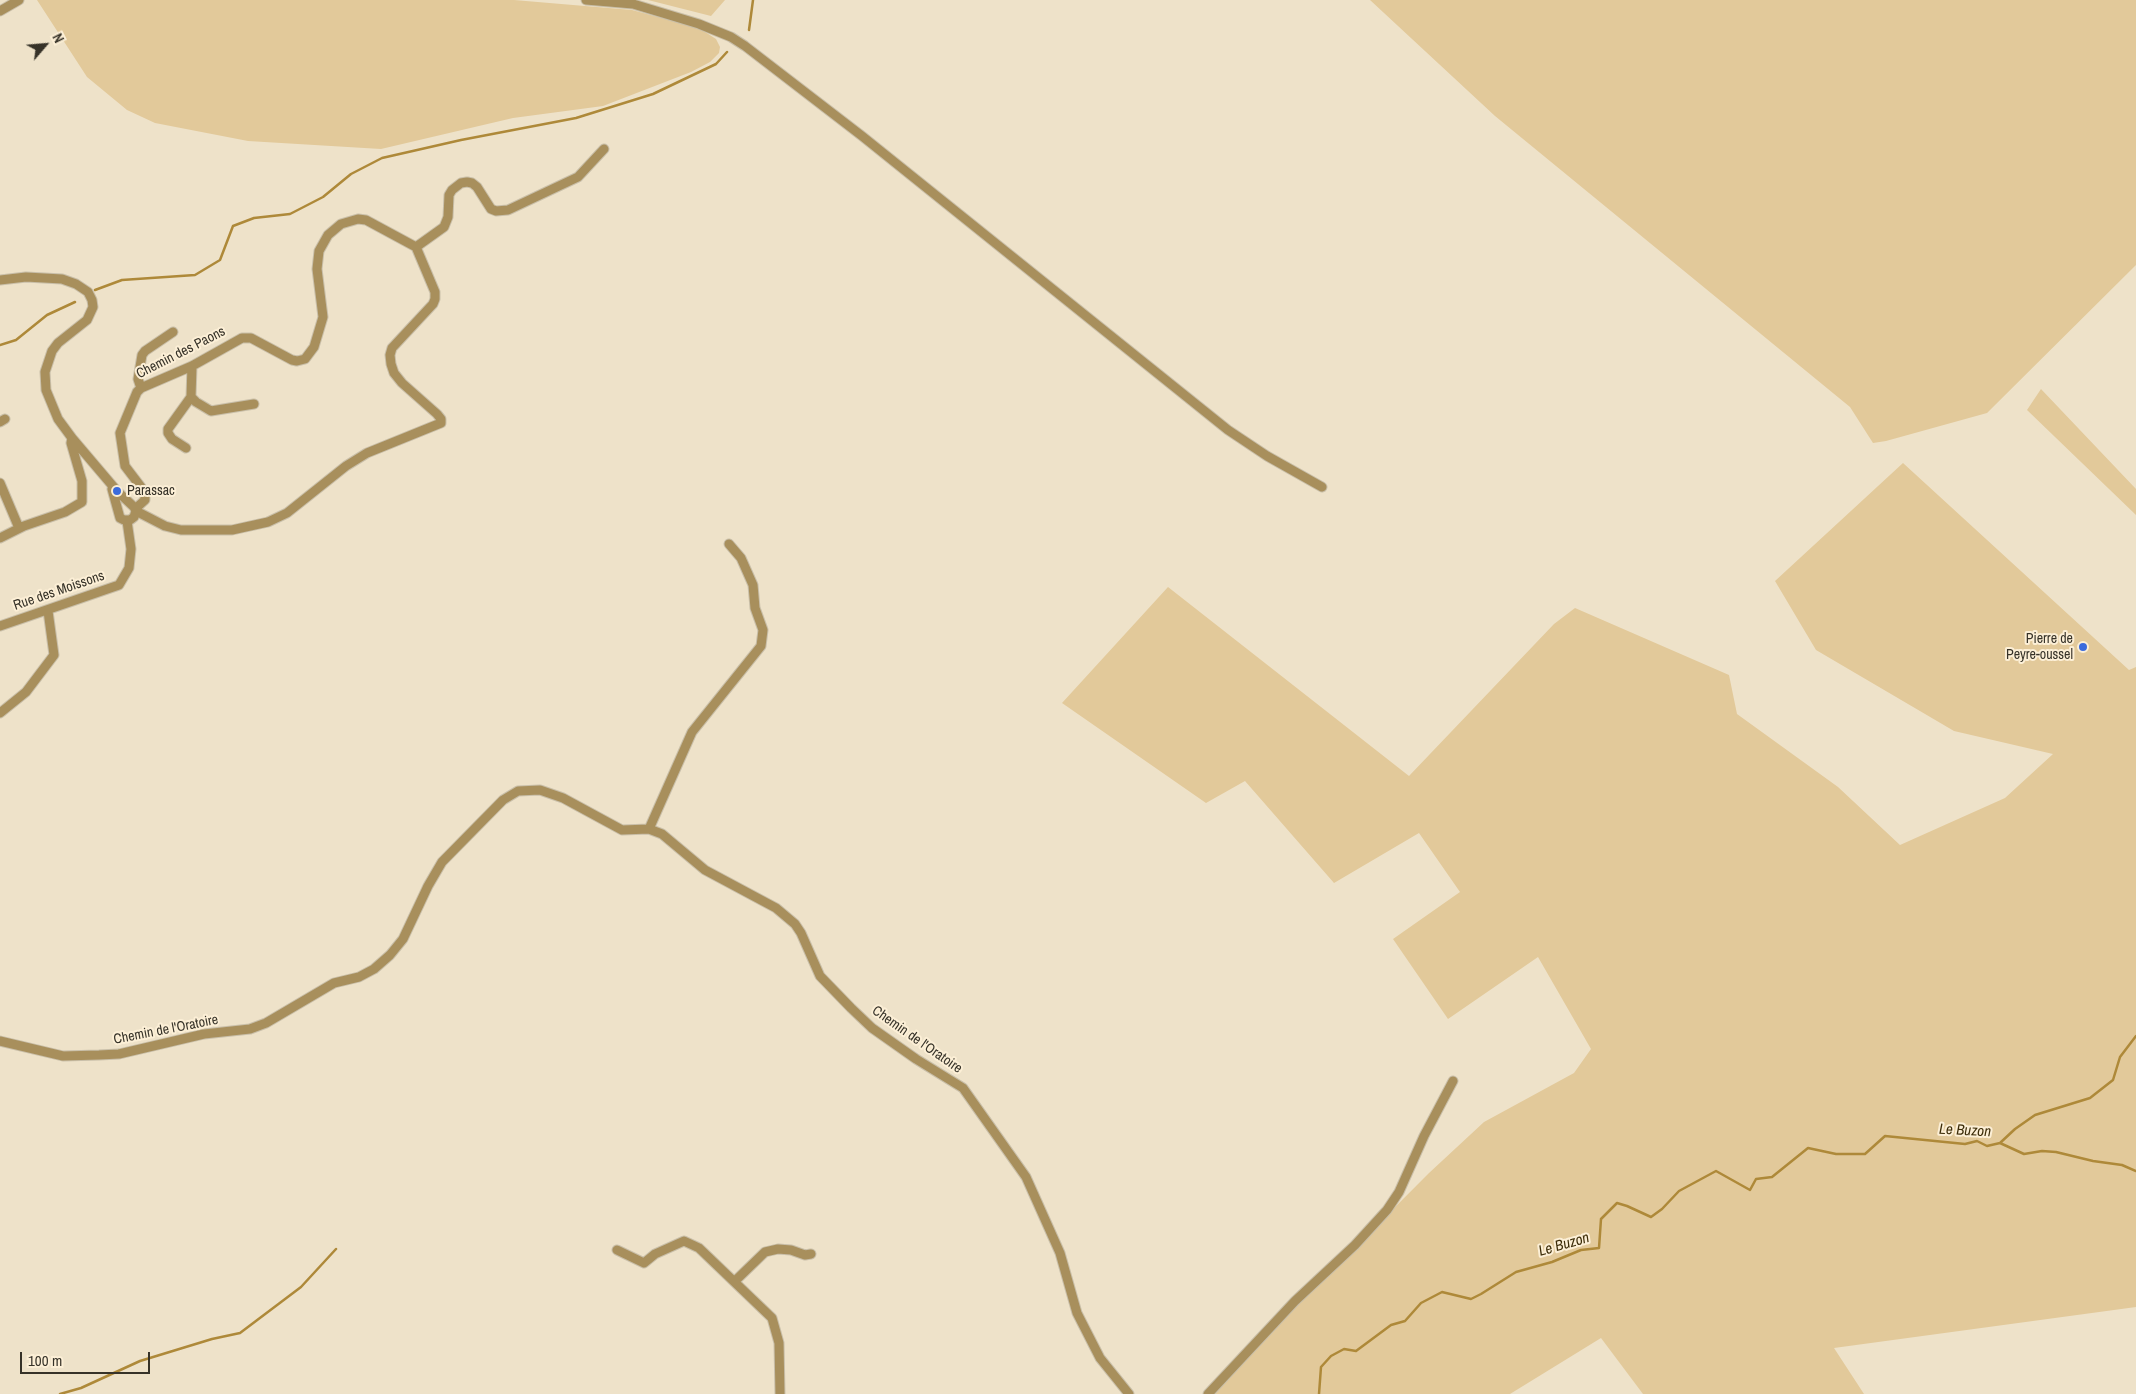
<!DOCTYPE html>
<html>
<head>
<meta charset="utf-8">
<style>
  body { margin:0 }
  #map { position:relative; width:2136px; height:1394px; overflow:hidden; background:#eee2c9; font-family:"Archivo Narrow",sans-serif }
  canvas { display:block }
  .north { position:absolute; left:20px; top:20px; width:50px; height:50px; -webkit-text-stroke:4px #fcefd6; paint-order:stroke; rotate:63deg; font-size:14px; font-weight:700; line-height:20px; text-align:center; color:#363228 }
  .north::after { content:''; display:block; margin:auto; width:18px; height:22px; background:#363228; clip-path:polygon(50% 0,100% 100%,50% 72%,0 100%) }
  .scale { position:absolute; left:20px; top:1352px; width:130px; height:22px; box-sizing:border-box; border:2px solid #363228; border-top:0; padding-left:6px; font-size:15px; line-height:18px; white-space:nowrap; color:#363228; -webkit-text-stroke:4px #fcefd6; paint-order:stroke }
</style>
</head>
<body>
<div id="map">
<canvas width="2136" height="1394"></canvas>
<div class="north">N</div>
<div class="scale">100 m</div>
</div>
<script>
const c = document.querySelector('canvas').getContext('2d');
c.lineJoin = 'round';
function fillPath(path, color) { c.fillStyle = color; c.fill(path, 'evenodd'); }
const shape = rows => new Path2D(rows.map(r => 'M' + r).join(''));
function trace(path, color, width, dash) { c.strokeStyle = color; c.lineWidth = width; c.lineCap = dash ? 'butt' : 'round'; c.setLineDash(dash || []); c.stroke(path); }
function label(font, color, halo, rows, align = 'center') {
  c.font = font + ' "Archivo Narrow",sans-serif'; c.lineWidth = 4; c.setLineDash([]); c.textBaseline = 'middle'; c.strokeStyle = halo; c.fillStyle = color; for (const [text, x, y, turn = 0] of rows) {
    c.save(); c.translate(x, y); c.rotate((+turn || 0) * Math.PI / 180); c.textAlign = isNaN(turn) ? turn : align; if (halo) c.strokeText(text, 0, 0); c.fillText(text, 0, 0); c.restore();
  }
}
const green = shape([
  [37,0,514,0,632,10,699,28,716,39,720,47,719,53,710,62,691,72,603,106,513,118,381,149,248,141,155,123,127,110,87,77],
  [648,0,725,0,711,16],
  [1370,0,2136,0,2136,265,1987,413,1886,441,1873,443,1850,407,1495,116],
  [2041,389,2136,489,2136,515,2027,410],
  [1903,463,2129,670,2136,667,2136,1307,1834,1348,1864,1394,1643,1394,1601,1338,1510,1394,1209,1394,1429,1173,1484,1122,1574,1073,1591,1049,1538,957,1448,1019,1393,939,1460,892,1419,833,1334,883,1245,781,1206,803,1062,703,1168,587,1409,776,1554,624,1575,608,1729,675,1737,714,1838,787,1900,845,2005,798,2053,754,1954,731,1816,650,1775,581]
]);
const stream = shape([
  [749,30,753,0],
  [95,290,122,280,195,275,220,260,233,226,254,218,290,214,323,197,351,174,382,158,461,140,576,118,653,94,716,64,727,52],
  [0,345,16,340,47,315,75,302],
  [2000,1143,2024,1154,2042,1151,2056,1152,2093,1161,2122,1165,2136,1171],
  [60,1394,81,1388,140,1361,212,1339,240,1333,301,1287,336,1249],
  [1319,1394,1321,1367,1331,1356,1344,1349,1356,1351,1391,1325,1405,1321,1421,1303,1442,1292,1471,1299,1481,1294,1516,1272,1552,1262,1581,1250,1599,1248,1601,1219,1617,1203,1627,1206,1651,1217,1662,1209,1679,1191,1716,1171,1750,1190,1756,1179,1772,1177,1808,1148,1836,1154,1865,1154,1885,1136,1965,1144,1977,1141,1987,1146,2000,1143,2015,1129,2035,1115,2090,1098,2113,1080,2120,1057,2136,1036]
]);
const minor = shape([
  [586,0,633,4,699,24,731,37,745,46,862,136,1228,430,1267,456,1322,487],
  [0,11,19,0],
  [416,247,444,227,448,217,449,195,452,190,461,183,467,182,472,183,477,187,491,209,496,211,508,210,578,177,604,149],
  [0,280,26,277,62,279,76,284,88,292,92,300,93,307,87,320,58,343,52,351,45,372,46,390,58,419,72,438,117,491,134,507,136,511],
  [192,366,191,397,196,402,211,411,254,404],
  [141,388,138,379,142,355,145,351,173,332],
  [0,422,5,419],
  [186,448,172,439,168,433,168,429,191,397],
  [0,483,19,528],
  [112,489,120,518,124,520,130,520,134,517,136,511],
  [135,509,145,500,145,495,141,487,125,466,120,433,137,392,141,388,192,366,242,338,251,338,292,360,297,361,305,359,314,347,323,317,317,269,319,251,328,235,341,224,358,219,366,220,416,247,435,292,435,299,433,304,392,348,390,355,391,364,394,373,402,383,437,414,441,419,441,423,367,453,346,466,287,513,268,522,232,530,181,530,165,526,136,511],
  [0,538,24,526,65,512,82,502,82,481,71,443,72,438],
  [0,626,119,585,129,568,131,549,127,521],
  [0,713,26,692,54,655,48,611],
  [649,829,692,732,761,646,763,630,755,608,753,585,741,558,729,544],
  [0,1041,63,1056,99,1055,119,1054,204,1034,250,1029,266,1023,334,983,359,977,374,969,390,955,403,939,428,886,442,862,503,800,518,791,540,790,563,798,622,830,649,829,662,834,705,870,776,908,795,924,801,933,820,976,851,1008,872,1028,916,1059,963,1088,1026,1177,1060,1253,1077,1313,1100,1358,1129,1394],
  [617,1250,644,1263,655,1254,684,1241,699,1248,772,1318,779,1343,780,1394],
  [735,1281,765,1252,778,1249,791,1250,805,1255,811,1254],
  [1208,1394,1295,1301,1355,1245,1387,1210,1399,1192,1424,1136,1453,1081]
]);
const markers = [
  [117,491,5,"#3b6bdc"],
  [2083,647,5,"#3b6bdc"]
];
const streetNames = [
  ["Chemin des Paons",181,353,-27],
  ["Rue des Moissons",59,591,-19],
  ["Chemin de l'Oratoire",166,1030,-11],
  ["Chemin de l'Oratoire",917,1040,35]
];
const poiNames = [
  ["Parassac",127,491],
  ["Pierre de",2073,639,"right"],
  ["Peyre-oussel",2073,655,"right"]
];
const waterNames = [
  ["Le Buzon",1965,1131,3],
  ["Le Buzon",1564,1245,-16]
];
fillPath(green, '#e2c99a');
trace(stream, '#ae8939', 2.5);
trace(minor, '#c9bfa9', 11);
trace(minor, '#a88f5c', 9);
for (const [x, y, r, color] of markers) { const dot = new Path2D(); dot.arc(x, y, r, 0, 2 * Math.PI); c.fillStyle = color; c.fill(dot); trace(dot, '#fcefd6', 2); }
label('14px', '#363228', '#fcefd6', streetNames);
label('14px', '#363228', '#fcefd6', poiNames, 'left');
label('italic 15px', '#3c2c08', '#fcefd6', waterNames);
</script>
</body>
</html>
